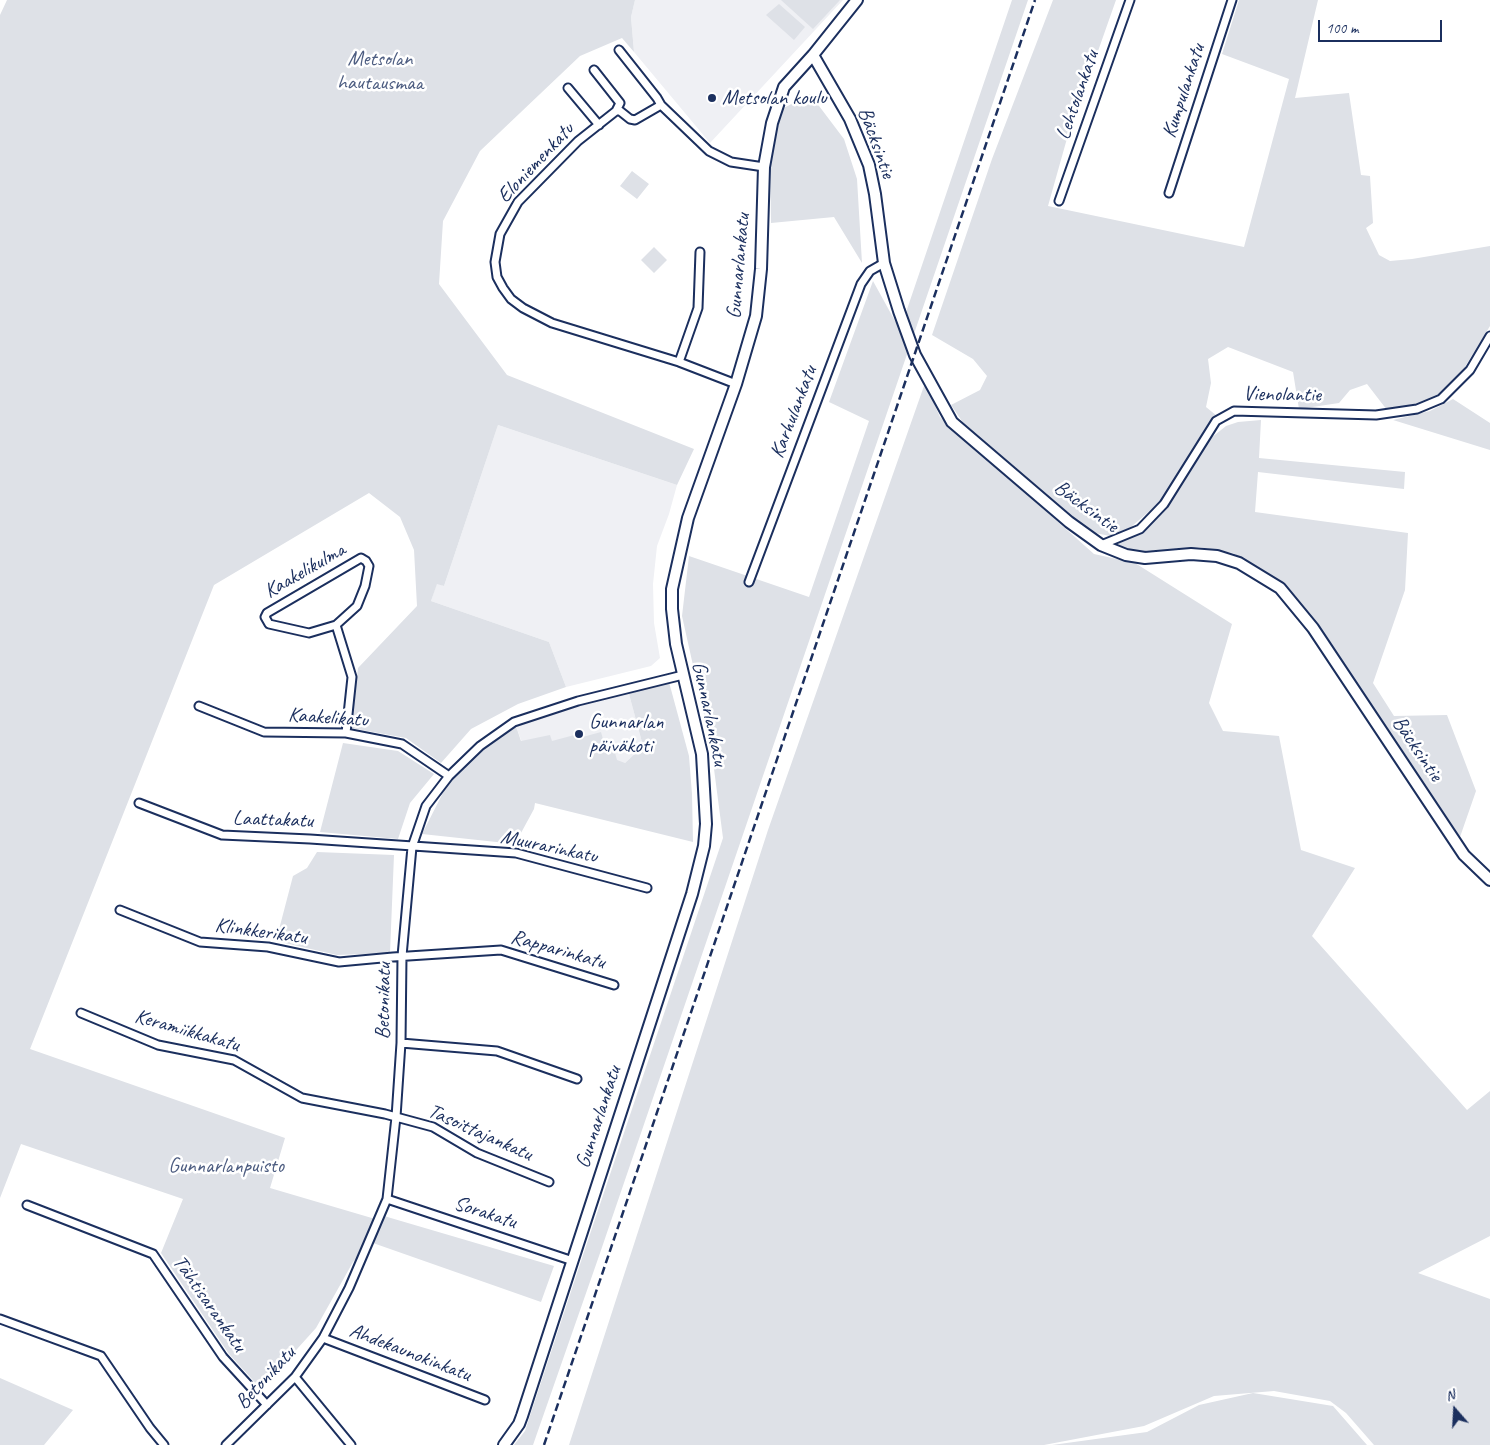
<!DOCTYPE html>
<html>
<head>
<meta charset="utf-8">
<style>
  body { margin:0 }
  #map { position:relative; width:1490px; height:1445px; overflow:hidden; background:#fff; font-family:Caveat,sans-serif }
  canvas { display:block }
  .north { position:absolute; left:1430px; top:1385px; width:50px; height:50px; -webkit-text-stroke:4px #fff; paint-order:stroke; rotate:341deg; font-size:14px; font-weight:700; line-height:20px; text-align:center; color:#1b2f5e }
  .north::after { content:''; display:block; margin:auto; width:18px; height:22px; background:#1b2f5e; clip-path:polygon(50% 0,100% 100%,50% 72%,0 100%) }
  .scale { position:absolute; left:1318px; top:20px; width:124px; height:22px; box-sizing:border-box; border:2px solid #1b2f5e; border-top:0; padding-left:6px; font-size:15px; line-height:18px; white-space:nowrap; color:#1b2f5e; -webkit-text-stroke:4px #fff; paint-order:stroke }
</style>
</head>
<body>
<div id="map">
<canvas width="1490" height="1445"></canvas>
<div class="north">N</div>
<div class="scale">100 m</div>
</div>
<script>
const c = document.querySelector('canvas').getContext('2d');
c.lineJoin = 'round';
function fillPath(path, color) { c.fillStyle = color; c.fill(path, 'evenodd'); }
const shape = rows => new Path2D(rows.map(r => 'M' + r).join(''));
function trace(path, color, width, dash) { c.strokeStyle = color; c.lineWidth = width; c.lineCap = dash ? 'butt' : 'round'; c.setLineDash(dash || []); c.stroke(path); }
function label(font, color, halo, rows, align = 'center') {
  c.font = font + ' Caveat,sans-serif'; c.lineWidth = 5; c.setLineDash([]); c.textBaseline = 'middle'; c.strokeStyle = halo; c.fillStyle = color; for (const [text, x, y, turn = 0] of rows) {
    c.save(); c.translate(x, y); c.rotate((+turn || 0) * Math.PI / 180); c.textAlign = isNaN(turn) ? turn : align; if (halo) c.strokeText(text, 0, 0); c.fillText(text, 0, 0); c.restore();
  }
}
const built = shape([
  [635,0,843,0,710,143,634,52,631,17],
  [498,425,677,485,669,514,657,546,653,584,654,623,660,658,651,666,566,687,549,642,431,601,437,583,444,586],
  [629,694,643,746,625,763,525,751,516,726,547,714]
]);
const green = shape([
  [7,0,635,0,631,17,634,52,622,38,580,56,480,151,443,221,439,284,507,375,694,449,677,485,498,425,444,586,437,584,431,601,549,642,566,687,518,704,471,729,441,763,406,738,351,728,358,668,417,606,414,550,400,517,369,493,214,585,30,1049,285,1138,270,1188,382,1221,384,1216,554,1266,541,1302,373,1243,374,1239,353,1262,316,1328,261,1389,229,1354,161,1253,183,1199,21,1144,0,1198,0,15],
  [781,0,840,0,813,29],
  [1012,0,1028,0,599,1256,533,1445,514,1445,525,1431,585,1249,723,838,711,746,682,616,689,556,809,597,869,421,829,402,873,281,900,330],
  [1053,0,1116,0,1066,142,1048,206,1244,247,1289,79,1222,54,1239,0,1318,0,1295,98,1349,93,1361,175,1370,176,1373,223,1366,228,1379,255,1390,261,1412,259,1490,246,1490,326,1463,370,1437,396,1414,405,1387,410,1367,384,1350,390,1339,403,1299,409,1293,372,1228,347,1208,359,1211,383,1206,407,1217,416,1211,422,1160,502,1131,527,1110,536,1090,532,966,427,951,405,980,390,987,376,973,359,932,335,992,159],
  [779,4,805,27,794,40,766,15],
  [810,94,844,139,857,179,862,263,834,217,771,223,770,158,782,109],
  [632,171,649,184,637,199,620,186],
  [654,247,667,260,654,273,641,260],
  [925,383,940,417,1094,554,1135,563,1232,624,1209,703,1223,731,1279,736,1301,850,1355,868,1312,936,1467,1110,1490,1091,1490,1236,1418,1273,1490,1299,1490,1445,1374,1445,1346,1413,1330,1401,1274,1391,1214,1396,1144,1426,1044,1445,569,1445,768,830],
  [1453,399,1490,423,1490,450,1393,420,1430,411],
  [1261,420,1259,458,1405,472,1404,489,1258,472,1255,512,1408,533,1405,590,1373,683,1394,716,1447,715,1476,791,1460,837,1363,692,1280,583,1233,553,1199,547,1155,554,1116,547,1120,542,1136,535,1157,518,1180,489,1211,438,1226,426,1238,422],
  [669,682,689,756,692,794,693,842,535,803,534,809,515,844,422,834,447,785,477,754,516,726,521,741,550,735,552,741,578,734,579,738,601,732,606,750,614,749,617,760,625,763,643,746,629,694],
  [343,743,398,751,434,774,410,803,398,839,320,832],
  [317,852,394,855,390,953,337,955,276,941,293,876,307,868],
  [0,1378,73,1410,44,1445,0,1445],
  [1253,1393,1333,1406,1367,1445,1052,1445,1147,1432,1199,1405]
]);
const street = shape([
  [619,50,657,98,661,105],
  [594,70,620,103,616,111],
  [568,88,599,125],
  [1169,193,1232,0],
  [1059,201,1130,0],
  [679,362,698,308,700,252],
  [736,384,679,362,552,323,523,308,511,299,503,288,497,277,495,262,500,234,518,202,578,141,616,111,620,111,630,119,635,120,661,105,709,151,731,162,764,167],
  [1101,545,1140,529,1164,504,1216,421,1234,411,1376,415,1417,409,1441,399,1470,370,1490,336],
  [749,582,861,284,870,271,884,263],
  [336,625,357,606,365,586,369,566,366,561,361,558,267,613,265,617,269,624,309,633,336,625,352,677,346,733],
  [199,706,264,732,346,733,402,744,449,776],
  [139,803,222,835,310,839,516,853,647,888],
  [120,910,200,942,268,947,339,962,393,957,501,950,614,985],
  [81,1013,158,1045,234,1060,302,1098,385,1114,433,1127,477,1153,549,1182],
  [401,1043,497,1051,577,1079],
  [387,1199,573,1261],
  [27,1205,153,1254,223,1357,267,1405],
  [0,1319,101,1356,150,1428,164,1445],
  [323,1338,485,1400],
  [295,1377,351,1445],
  [226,1445,295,1377,323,1338,349,1288,387,1199,396,1117,401,1043,402,956,412,847,426,806,449,776,480,746,514,722,578,701,683,675]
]);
const secondary = shape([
  [813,55,850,119,869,165,875,194,884,263,899,311,915,355,952,422,1069,522,1101,545,1126,555,1145,558,1191,554,1217,556,1239,563,1280,588,1313,628,1464,855,1490,880],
  [504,1445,519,1424,522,1416,692,894,704,846,706,824,702,754,676,644,672,609,672,589,688,518,736,384,756,316,761,269,764,167,772,123,784,87,813,55,857,0]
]);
const rail = shape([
  [544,1445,1035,0]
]);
const markers = [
  [712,98,5,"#1b2f5e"],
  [579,734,5,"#1b2f5e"]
];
const parkNames = [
  ["Metsolan",380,59],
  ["hautausmaa",380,83],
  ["Gunnarlanpuisto",226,1166]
];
const streetNames = [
  ["Kumpulankatu",1184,91,-72],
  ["Lehtolankatu",1078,95,-71],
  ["Bäcksintie",876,143,70],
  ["Eloniemenkatu",536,163,-47],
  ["Gunnarlankatu",739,266,-85],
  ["Vienolantie",1282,395,1],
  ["Karhulankatu",794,412,-69],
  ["Bäcksintie",1086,507,36],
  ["Kaakelikulma",305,571,-30],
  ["Gunnarlankatu",709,714,78],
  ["Kaakelikatu",328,718,4],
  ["Bäcksintie",1417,749,56],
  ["Laattakatu",273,820,2],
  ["Muurarinkatu",549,847,12],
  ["Klinkkerikatu",261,932,8],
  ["Rapparinkatu",558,950,16],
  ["Betonikatu",384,1001,-89],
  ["Keramiikkakatu",187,1031,16],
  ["Gunnarlankatu",599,1117,-72],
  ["Tasoittajankatu",480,1133,24],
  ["Sorakatu",485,1213,18],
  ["Tähtisarankatu",209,1304,55],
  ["Ahdekaunokinkatu",410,1353,21],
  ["Betonikatu",266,1378,-47]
];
const poiNames = [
  ["Metsolan koulu",722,98],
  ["Gunnarlan",589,722],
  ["päiväkoti",589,746]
];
fillPath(built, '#eff0f4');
fillPath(green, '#dee1e7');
trace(street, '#1b2f5e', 11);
trace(secondary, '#1b2f5e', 14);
trace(street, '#fff', 7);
trace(secondary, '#fff', 10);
trace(rail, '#1b2f5e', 2.5, [8, 4]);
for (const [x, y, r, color] of markers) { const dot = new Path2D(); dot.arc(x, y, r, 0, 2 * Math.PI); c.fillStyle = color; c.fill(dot); trace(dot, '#fff', 2); }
label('21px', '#4c5c80', '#fff', parkNames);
label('21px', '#1b2f5e', '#fff', streetNames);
label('21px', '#1b2f5e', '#fff', poiNames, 'left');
</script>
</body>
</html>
